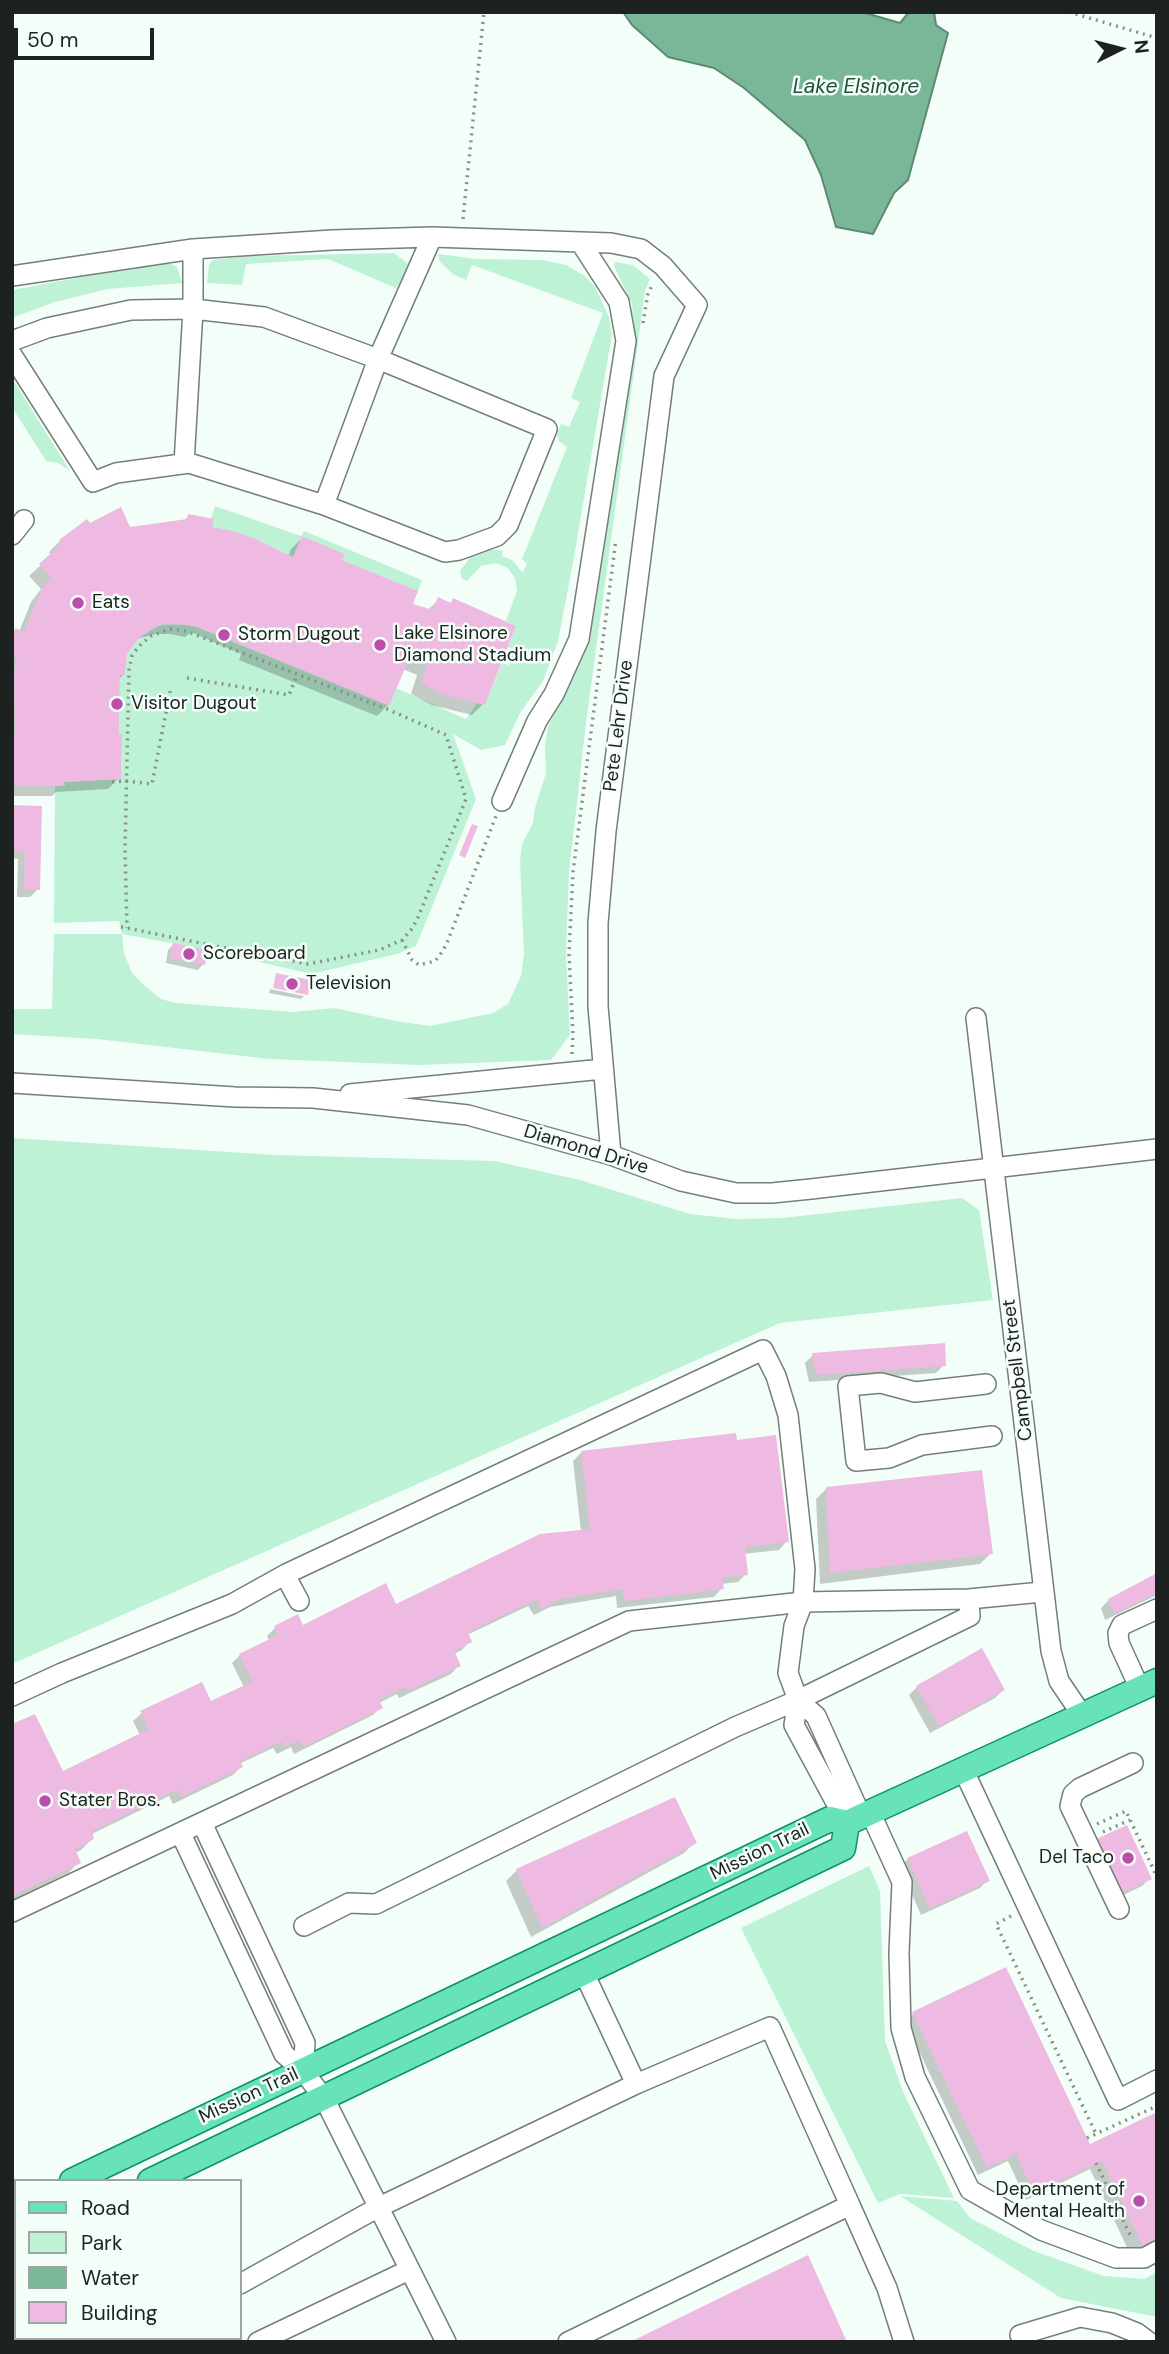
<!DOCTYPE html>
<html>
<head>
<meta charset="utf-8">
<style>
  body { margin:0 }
  #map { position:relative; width:1169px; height:2354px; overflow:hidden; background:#f4fef8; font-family:"DM Sans",sans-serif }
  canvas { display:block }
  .frame { position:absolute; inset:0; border:14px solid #1d211f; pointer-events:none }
  .legend { position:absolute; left:14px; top:2179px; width:228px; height:161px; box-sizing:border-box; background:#f4fef8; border:2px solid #9ea6a1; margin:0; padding:9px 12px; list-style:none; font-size:21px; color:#1d211f }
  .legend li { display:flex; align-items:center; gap:14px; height:35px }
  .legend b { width:35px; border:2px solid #9ea6a1 }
  .north { position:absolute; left:1085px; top:14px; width:70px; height:70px; -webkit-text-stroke:5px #f4fef8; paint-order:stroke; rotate:84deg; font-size:19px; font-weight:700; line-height:28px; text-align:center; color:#1d211f }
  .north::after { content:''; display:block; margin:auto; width:24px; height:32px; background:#1d211f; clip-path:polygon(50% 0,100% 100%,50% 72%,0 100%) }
  .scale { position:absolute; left:14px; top:28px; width:140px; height:32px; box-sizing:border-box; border:4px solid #1d211f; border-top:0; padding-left:9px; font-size:21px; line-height:24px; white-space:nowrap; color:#1d211f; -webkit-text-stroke:5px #f4fef8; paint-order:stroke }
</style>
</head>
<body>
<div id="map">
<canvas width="1169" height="2354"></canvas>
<div class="frame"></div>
<ul class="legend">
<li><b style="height:9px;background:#68e2bb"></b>Road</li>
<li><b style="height:19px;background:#bdf2d6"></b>Park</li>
<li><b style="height:19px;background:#79b798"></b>Water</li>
<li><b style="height:19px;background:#eebae2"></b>Building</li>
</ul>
<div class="north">N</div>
<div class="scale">50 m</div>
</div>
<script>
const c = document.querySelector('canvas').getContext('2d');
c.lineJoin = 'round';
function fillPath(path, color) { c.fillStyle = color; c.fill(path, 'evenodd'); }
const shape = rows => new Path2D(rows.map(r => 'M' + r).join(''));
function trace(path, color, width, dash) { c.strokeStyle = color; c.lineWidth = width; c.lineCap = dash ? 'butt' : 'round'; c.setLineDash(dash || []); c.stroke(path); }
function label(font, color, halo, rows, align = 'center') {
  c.font = font + ' "DM Sans",sans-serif'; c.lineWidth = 5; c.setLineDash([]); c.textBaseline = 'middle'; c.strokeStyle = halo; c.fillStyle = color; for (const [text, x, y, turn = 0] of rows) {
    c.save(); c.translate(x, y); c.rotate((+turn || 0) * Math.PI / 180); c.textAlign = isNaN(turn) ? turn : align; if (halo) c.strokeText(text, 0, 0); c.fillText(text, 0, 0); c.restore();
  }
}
const green = shape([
  [394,253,407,263,408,270,396,288,328,259,246,264,242,285,207,283,209,264,213,260,251,256],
  [438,254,477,259,542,260,566,265,585,276,595,287,609,317,612,334,574,557,558,641,543,681,520,713,505,745,481,750,453,734,476,799,416,946,397,954,311,974,208,950,122,934,124,953,132,973,144,985,161,999,176,1003,293,1012,334,1008,396,1021,430,1026,493,1013,508,1004,521,976,524,954,520,861,522,844,533,823,535,808,546,773,545,744,548,727,578,665,589,626,609,516,634,327,632,304,614,266,615,262,633,265,650,279,645,291,586,723,569,873,566,954,570,1035,551,1060,419,1065,269,1059,97,1039,12,1034,12,1009,52,1009,54,934,122,934,119,921,54,923,55,786,64,786,64,782,121,779,122,734,119,734,120,675,125,675,127,654,140,637,160,625,191,625,389,705,396,688,466,719,477,703,485,705,502,663,509,665,514,650,508,647,516,626,506,621,517,591,515,578,508,568,496,563,481,566,467,581,462,579,460,571,471,556,485,550,497,550,503,551,502,556,512,560,522,572,524,570,527,564,522,559,567,447,559,441,557,434,561,424,569,427,580,402,571,398,603,313,472,265,466,280,453,274,440,262],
  [165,264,171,264,177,267,182,283,108,289,55,302,12,318,12,290,98,274],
  [12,378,70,471,58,463,46,461,12,407],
  [215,506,301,536,304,531,422,580,418,591,342,560,344,554,302,536,293,557,256,539,212,527,211,519],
  [12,1138,276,1155,494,1161,580,1180,690,1214,737,1219,782,1218,962,1198,979,1210,993,1300,780,1323,12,1664],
  [869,1866,880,1891,885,2041,904,2094,954,2198,900,2194,878,2203,741,1928],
  [900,2196,957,2201,970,2218,1034,2251,1104,2276,1144,2279,1157,2272,1157,2317,1061,2298]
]);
const water = shape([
  [623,12,862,12,900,23,909,12,934,12,936,25,948,33,908,180,894,193,873,234,836,227,821,175,805,140,744,88,714,68,668,57,632,25,623,12]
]);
const shadow = shape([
  [189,516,210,529,288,557,291,549,302,538,411,605,428,610,439,599,450,604,454,600,483,704,472,715,432,705,411,694,417,675,403,669,388,705,377,716,239,660,241,654,191,632,185,637,170,634,156,634,140,638,133,643,126,653,124,674,118,680,119,778,108,789,56,792,52,796,12,796,12,634,16,630,19,632,31,602,41,589,29,576,51,556,49,552,60,541,90,525,129,529,183,521],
  [12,807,38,889,30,897,17,897,18,859,12,858],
  [173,945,203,964,198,970,166,963,168,950],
  [270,989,304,996,301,999,269,993],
  [813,1355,944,1365,936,1373,809,1382,805,1363],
  [581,1453,787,1541,779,1550,743,1554,746,1574,738,1582,721,1584,722,1588,714,1597,617,1608,616,1596,550,1607,534,1615,528,1606,467,1635,470,1641,462,1650,454,1654,459,1665,451,1674,399,1698,397,1694,379,1703,381,1707,373,1715,294,1754,291,1747,277,1754,273,1748,239,1764,241,1767,233,1775,173,1804,169,1796,90,1835,92,1839,81,1850,75,1853,79,1862,68,1873,12,1900,12,1726,62,1774,140,1735,133,1721,142,1713,211,1703,244,1687,232,1663,240,1655,269,1641,267,1636,275,1628,298,1617,302,1627,395,1606,581,1532,573,1461],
  [827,1488,991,1553,980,1564,820,1584,816,1499],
  [1157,1575,1157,1595,1105,1620,1101,1608,1109,1600],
  [917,1687,1003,1690,995,1698,930,1733,909,1695],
  [695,1842,684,1853,531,1937,506,1881,517,1870],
  [1085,1850,1150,1878,1142,1886,1109,1902],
  [908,1859,988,1880,980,1888,921,1915,900,1867],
  [913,2014,1089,2147,1157,2114,1157,2246,1132,2258,1090,2169,1026,2200,1008,2161,978,2175,905,2022]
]);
const building = shape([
  [121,507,130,527,187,519,188,514,214,519,212,527,232,531,256,539,293,557,302,536,345,554,342,560,418,591,413,604,433,610,438,597,451,603,453,598,516,626,485,705,444,695,421,683,427,663,410,657,389,706,198,627,182,624,168,623,153,628,140,637,127,654,125,675,120,675,119,734,122,734,121,779,64,782,65,786,12,786,12,736,15,736,14,675,17,655,12,654,12,641,15,628,24,632,42,589,51,577,39,564,61,544,59,540,87,519,90,523],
  [12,805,42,806,40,890,24,889,25,851,12,851],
  [472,824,478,826,465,858,459,855],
  [173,943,208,950,205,965,170,958],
  [276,973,311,980,308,995,273,988],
  [945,1343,946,1366,816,1375,812,1353],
  [736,1433,737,1440,776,1435,789,1542,745,1547,748,1575,722,1577,724,1589,625,1601,623,1589,560,1599,542,1609,537,1599,468,1632,472,1642,454,1651,461,1666,407,1691,405,1687,379,1700,383,1708,303,1747,299,1740,285,1747,282,1741,240,1761,243,1767,181,1797,178,1789,92,1831,94,1839,75,1849,81,1863,12,1896,12,1724,35,1714,63,1771,149,1729,140,1711,202,1682,211,1701,253,1681,239,1654,278,1635,274,1626,298,1614,303,1625,386,1583,396,1604,540,1534,590,1529,581,1451],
  [982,1470,993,1554,830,1573,826,1487],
  [1157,1573,1157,1593,1114,1614,1108,1599],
  [982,1648,1005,1690,939,1726,916,1686],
  [675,1797,697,1843,542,1928,516,1869],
  [1127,1825,1152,1879,1117,1895,1092,1841],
  [967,1831,990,1881,930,1908,907,1858],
  [1006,1967,1090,2144,1157,2112,1157,2242,1144,2248,1102,2161,1034,2193,1016,2154,987,2168,912,2012],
  [808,2255,847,2342,630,2342]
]);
const path = shape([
  [1069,12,1157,38],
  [463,219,484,12],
  [643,323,648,293,653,284],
  [187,678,289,695,297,675],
  [112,782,126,781,152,784,171,687],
  [121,927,127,928,190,941,308,964,379,950,402,940,411,930,417,920,466,799,446,735,387,709,186,631,170,629,151,636,138,647,132,656,129,670,125,850,127,928],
  [402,940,412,960,419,965,435,961,440,955,447,943,496,816],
  [572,1054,573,1035,569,953,573,872,616,539],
  [1097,1824,1126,1811,1157,1877],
  [1103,1832,1130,1820],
  [1011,1916,996,1924,1096,2134],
  [1087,2138,1157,2106],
  [1096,2163,1132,2239]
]);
const minor = shape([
  [193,249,193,309,264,317,378,359,432,237],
  [12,276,193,249,332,240,432,237,611,243,641,249,663,266,697,305,664,376,606,831,598,923,598,1006,611,1155],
  [12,341,47,328,131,310,193,309,184,464],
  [12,355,93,482,116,473,189,463,324,505,378,359,547,429,508,525,497,536,459,550,445,552,324,505],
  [12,535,24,520],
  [502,801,537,721,554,694,579,639,626,341,619,302,581,243],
  [976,1018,1051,1651,1059,1681,1082,1715],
  [12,1083,235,1097,313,1098,468,1115,611,1155,681,1181,736,1193,772,1193,811,1189,1157,1149],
  [350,1094,603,1069],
  [986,1384,915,1392,881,1383,848,1386,856,1461,889,1458,922,1445,992,1436],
  [285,1575,299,1601],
  [1140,1689,1119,1643,1118,1633,1122,1625,1157,1609],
  [12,1696,62,1673,232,1604,286,1574,763,1350,776,1376,788,1415,805,1569,803,1602,969,1599,1042,1592],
  [798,1700,794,1725,847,1823],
  [963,1769,1118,2100,1157,2080],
  [870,1812,902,1882,899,1953,901,2028,915,2077,970,2190,1041,2230,1116,2258,1144,2258,1157,2251],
  [202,1823,305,2043,303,2071],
  [181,1834,284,2054,303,2071,324,2098,446,2342],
  [1119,1909,1070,1806,1073,1794,1080,1788,1133,1763],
  [12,1912,629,1621,803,1602,794,1626,788,1673,798,1700,816,1716,861,1816],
  [304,1926,349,1903,376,1904,735,1727,798,1700,970,1616,969,1599],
  [850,2205,887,2288,904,2342],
  [240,2284,377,2208,636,2084],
  [1020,2335,1080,2317,1112,2323,1137,2333,1149,2342],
  [221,2338,223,2342],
  [258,2342,409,2270],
  [568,2342,850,2205,770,2027,636,2084,584,1973]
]);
const major = shape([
  [847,1823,1157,1681],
  [72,2181,830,1819,847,1823],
  [150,2181,843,1848,847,1823],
  [12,2209,16,2208],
  [12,2246,16,2244]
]);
const markers = [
  [78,603,7,"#bd4daa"],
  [224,635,7,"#bd4daa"],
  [380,645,7,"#bd4daa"],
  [117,704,7,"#bd4daa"],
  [189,954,7,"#bd4daa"],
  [292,984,7,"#bd4daa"],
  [45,1801,7,"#bd4daa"],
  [1128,1858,7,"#bd4daa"],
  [1139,2201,7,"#bd4daa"]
];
const poiNames = [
  ["Eats",92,603],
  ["Lake Elsinore",394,634],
  ["Diamond Stadium",394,656],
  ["Storm Dugout",238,635],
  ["Visitor Dugout",131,704],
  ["Scoreboard",203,954],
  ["Television",306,984],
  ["Stater Bros.",59,1801],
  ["Del Taco",1114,1858,"right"],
  ["Department of",1125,2190,"right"],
  ["Mental Health",1125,2212,"right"]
];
const streetNames = [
  ["Pete Lehr Drive",619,726,-83],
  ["Diamond Drive",586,1150,17],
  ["Campbell Street",1018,1370,-97],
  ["Mission Trail",760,1852,-26],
  ["Mission Trail",249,2096,-25]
];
const waterNames = [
  ["Lake Elsinore",856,87]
];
fillPath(green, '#bdf2d6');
fillPath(water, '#79b798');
trace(water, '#5d8a74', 2);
fillPath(shadow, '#0003');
fillPath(building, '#eebae2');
trace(minor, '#757e79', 22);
trace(major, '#0c9266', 27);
trace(path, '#89908c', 3.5, [2, 5]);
trace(minor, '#fff', 19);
trace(major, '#68e2bb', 24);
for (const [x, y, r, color] of markers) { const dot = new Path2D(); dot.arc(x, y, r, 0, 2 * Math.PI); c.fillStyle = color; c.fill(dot); trace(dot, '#f4fef8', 2.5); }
label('19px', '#1d211f', '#f4fef8', poiNames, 'left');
label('19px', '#1d211f', '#f4fef8', streetNames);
label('italic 21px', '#1e4f39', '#f4fef8', waterNames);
</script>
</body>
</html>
